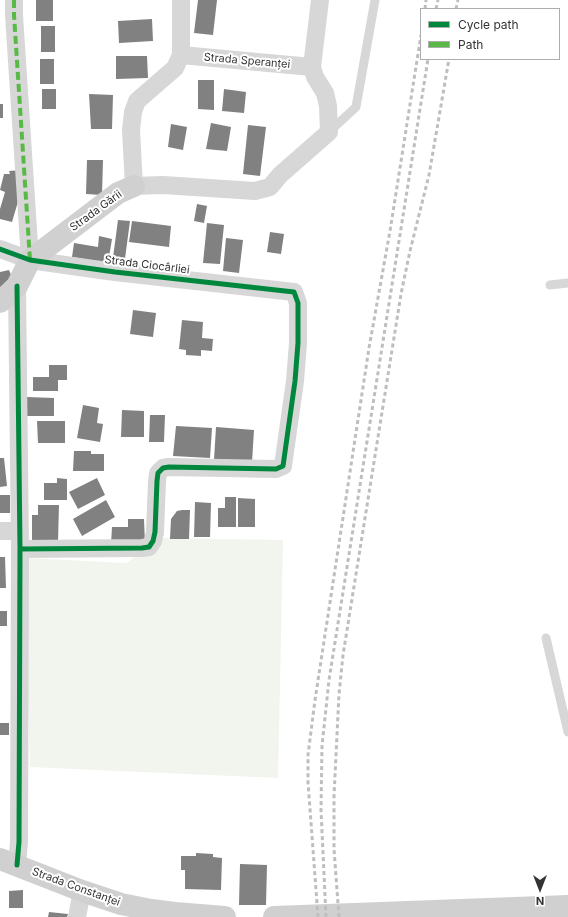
<!DOCTYPE html>
<html>
<head>
<meta charset="utf-8">
<style>
  body { margin:0 }
  #map { position:relative; width:568px; height:917px; overflow:hidden; background:#fff; font-family:Inter,sans-serif }
  canvas { display:block }
  .legend { position:absolute; left:420px; top:8px; width:140px; height:52px; box-sizing:border-box; background:#fff; border:1px solid #adadad; margin:0; padding:5px 7px; list-style:none; font-size:12px; color:#333 }
  .legend li { display:flex; align-items:center; gap:8px; height:20px }
  .legend b { width:20px; border:1px solid #adadad }
  .north { position:absolute; left:520px; top:869px; width:40px; height:40px; -webkit-text-stroke:3px #fff; paint-order:stroke; rotate:180deg; font-size:11px; font-weight:700; line-height:16px; text-align:center; color:#333 }
  .north::after { content:''; display:block; margin:auto; width:14px; height:18px; background:#333; clip-path:polygon(50% 0,100% 100%,50% 72%,0 100%) }
</style>
</head>
<body>
<div id="map">
<canvas width="568" height="917"></canvas>
<ul class="legend">
<li><b style="height:5px;background:#00873e"></b>Cycle path</li>
<li><b style="height:5px;background:#58b947"></b>Path</li>
</ul>
<div class="north">N</div>
</div>
<script>
const c = document.querySelector('canvas').getContext('2d');
c.lineJoin = 'round';
function fillPath(path, color) { c.fillStyle = color; c.fill(path, 'evenodd'); }
const shape = rows => new Path2D(rows.map(r => 'M' + r).join(''));
function trace(path, color, width, dash) { c.strokeStyle = color; c.lineWidth = width; c.lineCap = dash ? 'butt' : 'round'; c.setLineDash(dash || []); c.stroke(path); }
function label(font, color, halo, rows, align = 'center') {
  c.font = font + ' Inter,sans-serif'; c.lineWidth = 4; c.setLineDash([]); c.textBaseline = 'middle'; c.strokeStyle = halo; c.fillStyle = color; for (const [text, x, y, turn = 0] of rows) {
    c.save(); c.translate(x, y); c.rotate((+turn || 0) * Math.PI / 180); c.textAlign = isNaN(turn) ? turn : align; if (halo) c.strokeText(text, 0, 0); c.fillText(text, 0, 0); c.restore();
  }
}
const green = shape([
  [158,538,283,540,278,778,30,767,24,558,127,563]
]);
const building = shape([
  [36,0,53,0,53,21,36,21],
  [198,0,217,0,213,35,194,33],
  [152,19,153,41,119,43,118,21],
  [41,26,55,26,55,52,41,52],
  [116,56,147,56,148,78,116,79],
  [40,59,54,59,54,84,40,84],
  [198,80,214,80,214,110,198,109],
  [42,89,56,89,56,109,42,109],
  [224,89,246,92,244,113,222,111],
  [89,94,113,95,112,129,91,129],
  [0,104,3,104,3,118,0,118],
  [211,123,231,127,227,151,206,149],
  [171,124,187,127,183,150,168,147],
  [248,125,266,127,260,176,243,174],
  [87,160,103,160,102,195,86,194],
  [21,170,22,188,12,222,0,219,0,209,5,192,0,190,4,174,10,174,9,171],
  [197,204,207,206,204,223,194,221],
  [118,220,130,221,124,266,112,265],
  [132,221,171,226,169,247,129,242],
  [207,223,224,225,220,264,203,263],
  [270,232,284,234,281,254,267,252],
  [99,236,112,239,108,263,72,257,74,243,98,247],
  [226,238,243,240,239,273,223,271],
  [9,270,12,277,0,290,0,272],
  [133,310,156,313,153,337,130,334],
  [182,320,203,322,202,338,213,339,212,351,201,350,201,356,186,355,186,350,179,349],
  [49,365,67,365,67,380,58,380,58,391,33,391,33,377,49,377],
  [27,397,54,398,54,416,27,416],
  [83,405,99,408,97,423,103,424,100,442,77,438],
  [122,410,144,411,144,437,121,437],
  [150,415,165,415,164,442,149,442],
  [37,421,65,421,65,443,38,443],
  [176,426,212,428,210,458,173,456],
  [216,427,254,430,252,462,214,460],
  [74,451,91,451,91,454,104,454,104,471,73,471],
  [0,458,4,458,7,486,0,487],
  [57,478,67,479,67,500,44,500,44,483,57,483],
  [97,478,105,495,78,509,69,492],
  [0,495,10,495,10,513,0,513],
  [225,497,236,497,236,527,218,527,218,508,225,508],
  [238,498,255,499,255,527,238,527],
  [106,500,115,517,82,536,73,519],
  [195,502,211,503,210,537,194,537],
  [38,505,59,505,58,542,32,541,32,515,38,515],
  [182,510,190,510,189,539,170,539,171,519,177,511],
  [128,519,144,519,145,544,111,544,112,527,128,527],
  [0,557,5,557,6,588,0,588],
  [0,611,7,611,7,626,0,626],
  [0,723,9,723,9,735,0,735],
  [196,853,213,854,213,857,222,858,221,890,185,889,185,870,181,870,181,856,196,856],
  [240,864,267,865,266,905,239,905],
  [23,890,23,908,9,908,9,891],
  [49,912,68,914,67,917,48,917]
]);
const lane = shape([
  [329,132,356,107,375,0],
  [550,285,568,283],
  [546,638,568,732]
]);
const street = shape([
  [14,0,14,15,30,260],
  [181,0,181,55,175,68,137,101,133,112,131,130,134,186,163,185,255,191,270,187,280,175,329,132,328,106,325,93,315,77,312,67,320,0],
  [181,55,312,67],
  [0,249,30,260,65,265,115,272,294,292,298,303,298,343,295,381,283,466,276,469,169,467,163,468,158,473,157,481,155,532,153,541,149,547,142,548,20,549],
  [0,531,20,531],
  [17,865,19,842,20,549,17,286],
  [77,917,82,891]
]);
const secondary = shape([
  [0,302,17,286,30,260,118,193,134,186],
  [0,859,82,891,121,904,151,910,175,913,225,917],
  [274,917,568,906]
]);
const rail = shape([
  [425,9,426,0],
  [436,9,438,0],
  [456,9,458,0],
  [318,917,308,782,308,755,315,700,369,348,390,231,421,35],
  [326,917,321,810,322,746,329,680,428,59],
  [339,917,334,849,334,796,339,694,343,655,401,294,410,251,429,175,449,59]
]);
const quiet = shape([
  [14,0,14,15,30,260]
]);
const cycleway = shape([
  [0,249,30,260,65,265,115,272,294,292,298,303,298,343,295,381,283,466,276,469,169,467,163,468,158,473,157,481,155,532,153,541,149,547,142,548,20,549],
  [17,865,19,842,20,549,17,286]
]);
const streetNames = [
  ["Strada Speranței",247,61,5],
  ["Strada Gării",96,211,-36],
  ["Strada Ciocârliei",147,265,7],
  ["Strada Constanței",76,887,20]
];
fillPath(green, '#f1f5ed');
fillPath(building, '#818181');
trace(lane, '#d7d7d7', 9);
trace(street, '#d7d7d7', 18);
trace(secondary, '#d0d0d0', 22);
trace(rail, '#bebebe', 3, [4, 3]);
trace(quiet, '#58b947', 4, [8, 4]);
trace(cycleway, '#00873e', 5);
label('11px', '#333', '#fff', streetNames);
</script>
</body>
</html>
